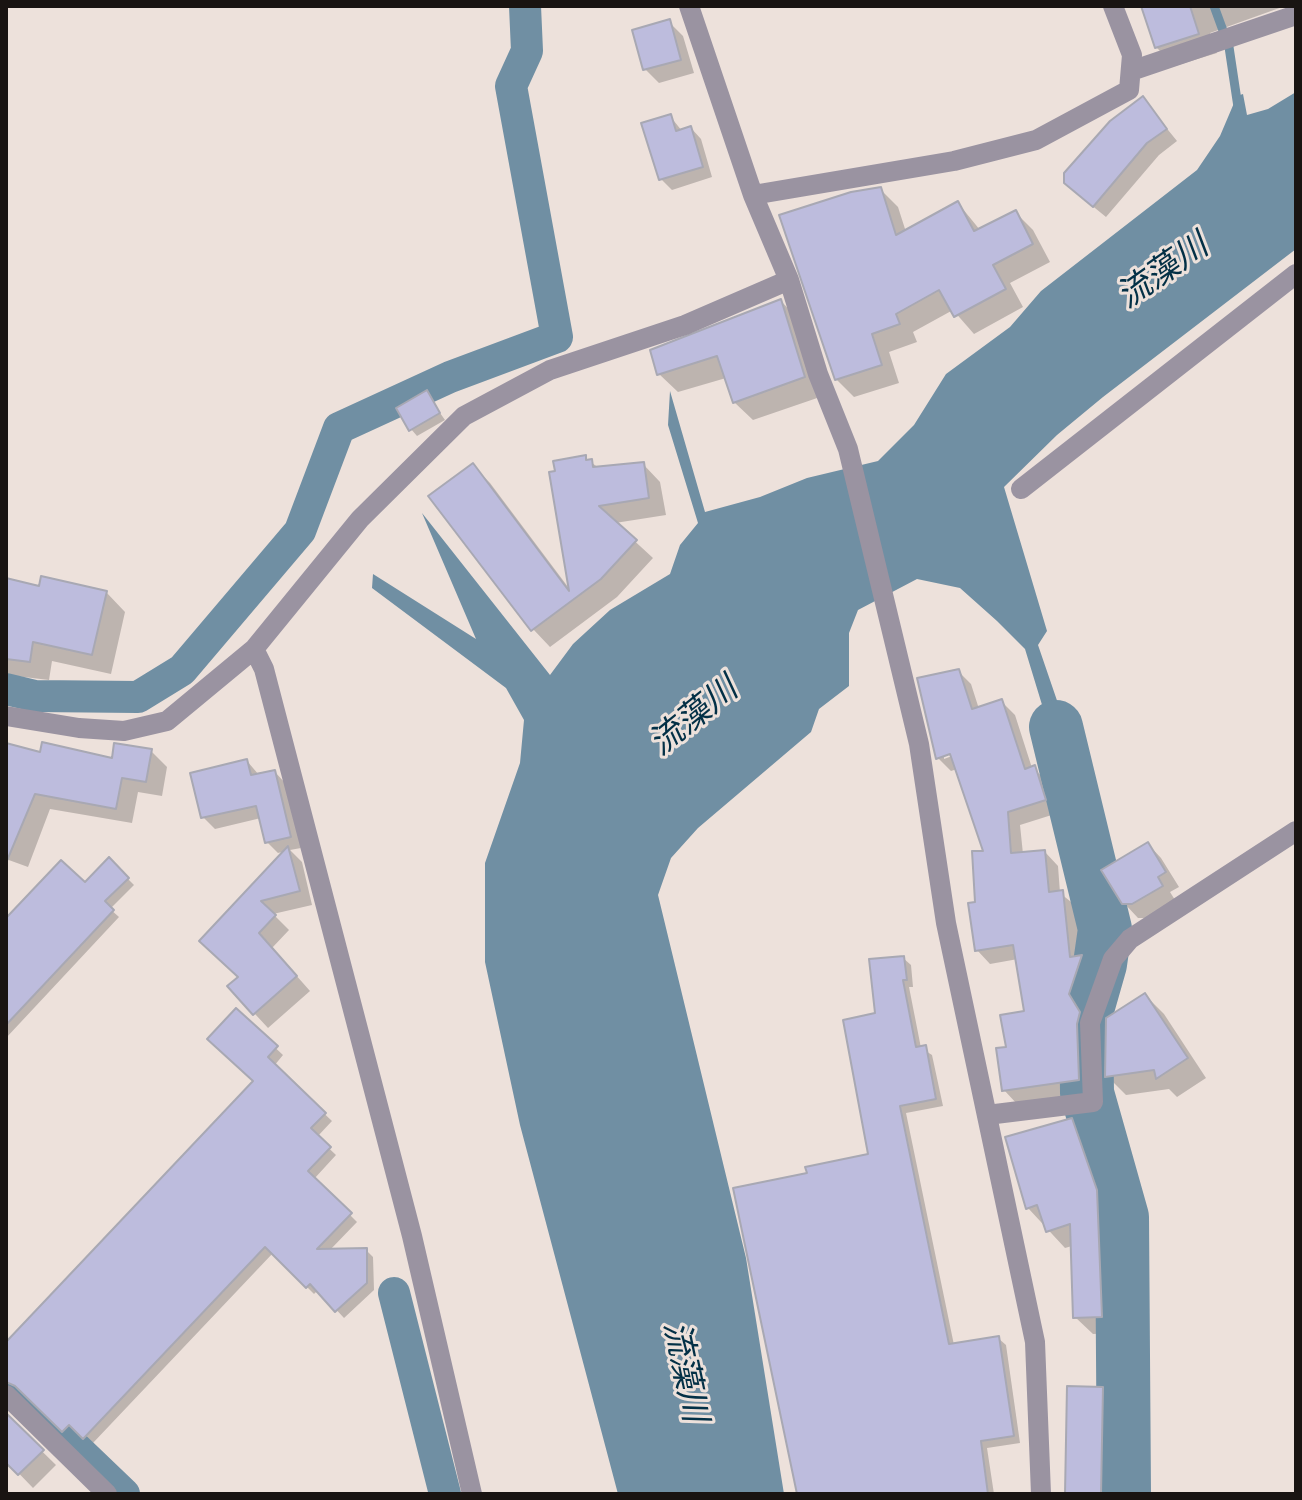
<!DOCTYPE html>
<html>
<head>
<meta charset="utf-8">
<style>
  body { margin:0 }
  #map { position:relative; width:1302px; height:1500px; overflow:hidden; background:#ede1db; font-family:Jost,sans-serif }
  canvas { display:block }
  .frame { position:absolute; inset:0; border:8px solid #191412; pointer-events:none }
</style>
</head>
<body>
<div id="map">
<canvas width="1302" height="1500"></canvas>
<div class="frame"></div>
</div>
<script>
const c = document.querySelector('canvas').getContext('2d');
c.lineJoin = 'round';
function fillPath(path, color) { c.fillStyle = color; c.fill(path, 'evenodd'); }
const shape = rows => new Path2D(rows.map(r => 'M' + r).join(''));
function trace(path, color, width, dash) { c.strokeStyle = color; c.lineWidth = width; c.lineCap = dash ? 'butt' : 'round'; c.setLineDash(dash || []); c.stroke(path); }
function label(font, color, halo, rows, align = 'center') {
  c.font = font + ' Jost,"Noto Sans JP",sans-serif'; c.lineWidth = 6; c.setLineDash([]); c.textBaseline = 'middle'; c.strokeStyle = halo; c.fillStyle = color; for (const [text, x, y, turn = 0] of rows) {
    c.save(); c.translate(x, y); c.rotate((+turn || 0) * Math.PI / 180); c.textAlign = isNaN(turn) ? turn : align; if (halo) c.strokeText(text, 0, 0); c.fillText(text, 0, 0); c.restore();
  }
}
const water = shape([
  [1296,92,1296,249,1103,397,1057,435,1004,487,1047,631,1038,645,1064,721,1050,731,1025,649,997,621,960,588,917,579,858,610,849,633,849,686,819,709,811,732,698,828,671,858,658,895,746,1258,784,1494,618,1494,520,1125,485,962,485,863,520,763,524,720,506,688,372,588,373,574,476,639,422,513,550,675,573,644,610,610,670,574,680,545,698,523,668,425,670,391,705,512,760,497,807,478,878,461,914,425,946,374,1010,327,1041,291,1197,170,1220,136,1237,96,1243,94,1247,115,1268,109]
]);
const shadow = shape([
  [1144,6,1285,6,1210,33,1217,53,1175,66,1156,47],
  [669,22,683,36,694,73,659,83,645,69],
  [1143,99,1177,141,1159,155,1106,217,1079,195],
  [670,116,682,131,691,128,701,139,712,177,672,190,661,179],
  [880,189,898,207,906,232,958,203,980,230,1015,212,1033,230,1050,262,1010,283,1023,307,974,334,953,310,913,332,917,342,889,352,899,383,854,397,836,379],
  [781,301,799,320,823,396,753,420,734,402,726,378,678,392,659,374],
  [426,393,445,420,417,436,411,429],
  [585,458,599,468,643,464,660,482,666,515,615,523,653,558,617,597,550,647,533,629,473,466,490,483,571,591],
  [6,581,40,588,106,592,125,612,111,674,52,661,49,680,7,675],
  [958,671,971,684,979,709,1002,702,1015,715,1032,768,1048,781,1058,813,1020,825,1023,854,1045,852,1058,866,1060,893,1076,906,1081,957,1094,970,1081,1009,1092,1027,1092,1093,1017,1104,1004,1090,1027,1013,1018,959,990,964,977,950,978,903,985,852,957,769,951,771,938,758],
  [960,753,944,759,944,754],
  [6,744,41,755,113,760,151,751,167,767,162,796,138,792,132,823,50,809,28,867,6,859],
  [247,761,259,775,275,772,286,784,301,848,290,850,302,862,312,905,273,914,289,930,272,948,310,991,268,1028,230,987,240,977,216,954,286,851,278,853,267,842,261,818,215,829,203,817],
  [1148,844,1161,858,1179,887,1170,892,1175,900,1147,918,1138,918,1124,903],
  [109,860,134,885,110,909,119,917,6,1038,6,921,85,885],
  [903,958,911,965,913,987,909,987,921,1048,932,1055,943,1106,906,1113,954,1345,998,1338,1006,1345,1020,1443,987,1448,994,1494,814,1494,809,1175,870,1155,877,1015],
  [1145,995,1164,1014,1206,1078,1177,1097,1169,1089,1126,1095,1107,1076],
  [236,1011,283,1055,274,1066,332,1121,317,1137,336,1155,314,1179,357,1222,329,1251,366,1250,373,1257,374,1290,344,1318,318,1290,314,1294,273,1253,92,1444,77,1431,71,1437,21,1389,6,1364,6,1345,256,1082],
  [1071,1120,1089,1137,1113,1209,1118,1333,1093,1334,1075,1317,1072,1246,1065,1248,1028,1208],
  [1102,1389,1110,1397,1109,1494,1067,1494],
  [6,1416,56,1465,33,1488,6,1460]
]);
const stream = shape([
  [1214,6,1229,47,1238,107]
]);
const canal = shape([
  [6,689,35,696,138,697,182,670,300,531,339,428,450,377,557,337,511,86,527,51,525,6],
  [394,1293,445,1494],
  [6,1381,124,1494]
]);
const river = shape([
  [1056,727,1105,929,1100,964,1086,1013,1087,1093,1122,1217,1124,1494]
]);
const building = shape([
  [1141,6,1190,6,1199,34,1155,48,1141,6],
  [670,19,681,60,643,70,632,30,670,19],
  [1143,96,1167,129,1147,143,1093,207,1064,183,1064,173,1110,121,1143,96],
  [671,114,676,131,691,126,703,167,659,180,641,123,671,114],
  [881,187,896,235,958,201,974,231,1016,210,1033,244,993,265,1006,289,954,317,939,290,896,314,900,324,872,334,882,365,835,380,779,215,851,192,881,187],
  [781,299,805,377,733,403,717,356,657,375,650,350,781,299],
  [427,390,440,413,409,431,396,408,427,390],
  [586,455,586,460,592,459,593,467,644,462,649,498,599,506,637,540,601,579,531,631,428,496,473,463,569,591,549,472,555,471,553,461,586,455],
  [41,576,107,591,92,655,33,642,30,662,6,659,6,578,39,586,41,576],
  [959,669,972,709,1002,699,1025,769,1035,765,1046,800,1008,812,1011,853,1045,850,1049,892,1063,890,1070,957,1082,955,1069,994,1080,1012,1077,1024,1079,1080,1002,1091,996,1048,1006,1047,1000,1015,1024,1011,1013,945,975,951,968,903,975,902,972,851,983,851,950,754,936,759,917,678,959,669],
  [42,742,112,758,114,743,152,749,146,782,122,778,116,809,35,794,6,863,6,743,40,752,42,742],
  [247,759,251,775,275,770,291,837,265,843,256,806,201,818,190,773,247,759],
  [1148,842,1166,872,1158,877,1163,886,1132,904,1122,904,1101,870,1148,842],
  [288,846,300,891,261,901,276,915,259,933,297,976,253,1015,227,986,238,977,199,941,288,846],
  [109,857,129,878,105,901,114,910,6,1025,6,918,61,860,85,882,109,857],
  [904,956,907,980,903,980,916,1047,926,1045,936,1099,900,1106,949,1344,999,1336,1014,1436,981,1441,988,1494,797,1494,733,1188,807,1173,805,1167,868,1154,843,1020,875,1013,869,959,904,956],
  [1145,993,1188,1058,1156,1079,1154,1070,1105,1077,1106,1018,1145,993],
  [236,1008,278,1046,268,1057,326,1113,311,1128,331,1147,308,1171,352,1213,317,1249,367,1248,367,1283,335,1312,310,1284,306,1288,265,1247,83,1439,69,1425,62,1432,15,1386,6,1382,6,1342,253,1081,207,1039,236,1008],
  [1072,1118,1097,1190,1102,1317,1073,1318,1070,1224,1046,1232,1037,1205,1026,1209,1005,1137,1072,1118],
  [1067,1386,1103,1387,1101,1494,1065,1494,1067,1386],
  [6,1413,44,1450,18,1475,6,1463,6,1413]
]);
const minor = shape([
  [689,6,753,195,789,280,818,374,848,449,919,744,946,923,1035,1342,1041,1494],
  [1131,71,1296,15],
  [753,195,954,161,1036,140,1129,90,1132,55,1113,6],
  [1021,489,1296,274],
  [254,649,264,669,412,1236,472,1494],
  [6,716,79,728,124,731,167,721,254,649,360,519,464,416,550,370,685,325,789,280],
  [987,1115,1093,1102,1090,1023,1113,959,1130,939,1296,831],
  [6,1395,107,1494]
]);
const waterNames = [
  ["流藻川",1164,273,-35],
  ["流藻川",695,718,-39],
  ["流藻川",683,1372,78]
];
fillPath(water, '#708fa3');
fillPath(shadow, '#0003');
trace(stream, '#708fa3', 9);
trace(canal, '#708fa3', 32);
trace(river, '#708fa3', 54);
fillPath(building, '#bdbcdd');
trace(building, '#a8a8b3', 2);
trace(minor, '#9a93a1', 20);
label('italic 34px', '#033046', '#ede1db', waterNames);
</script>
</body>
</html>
